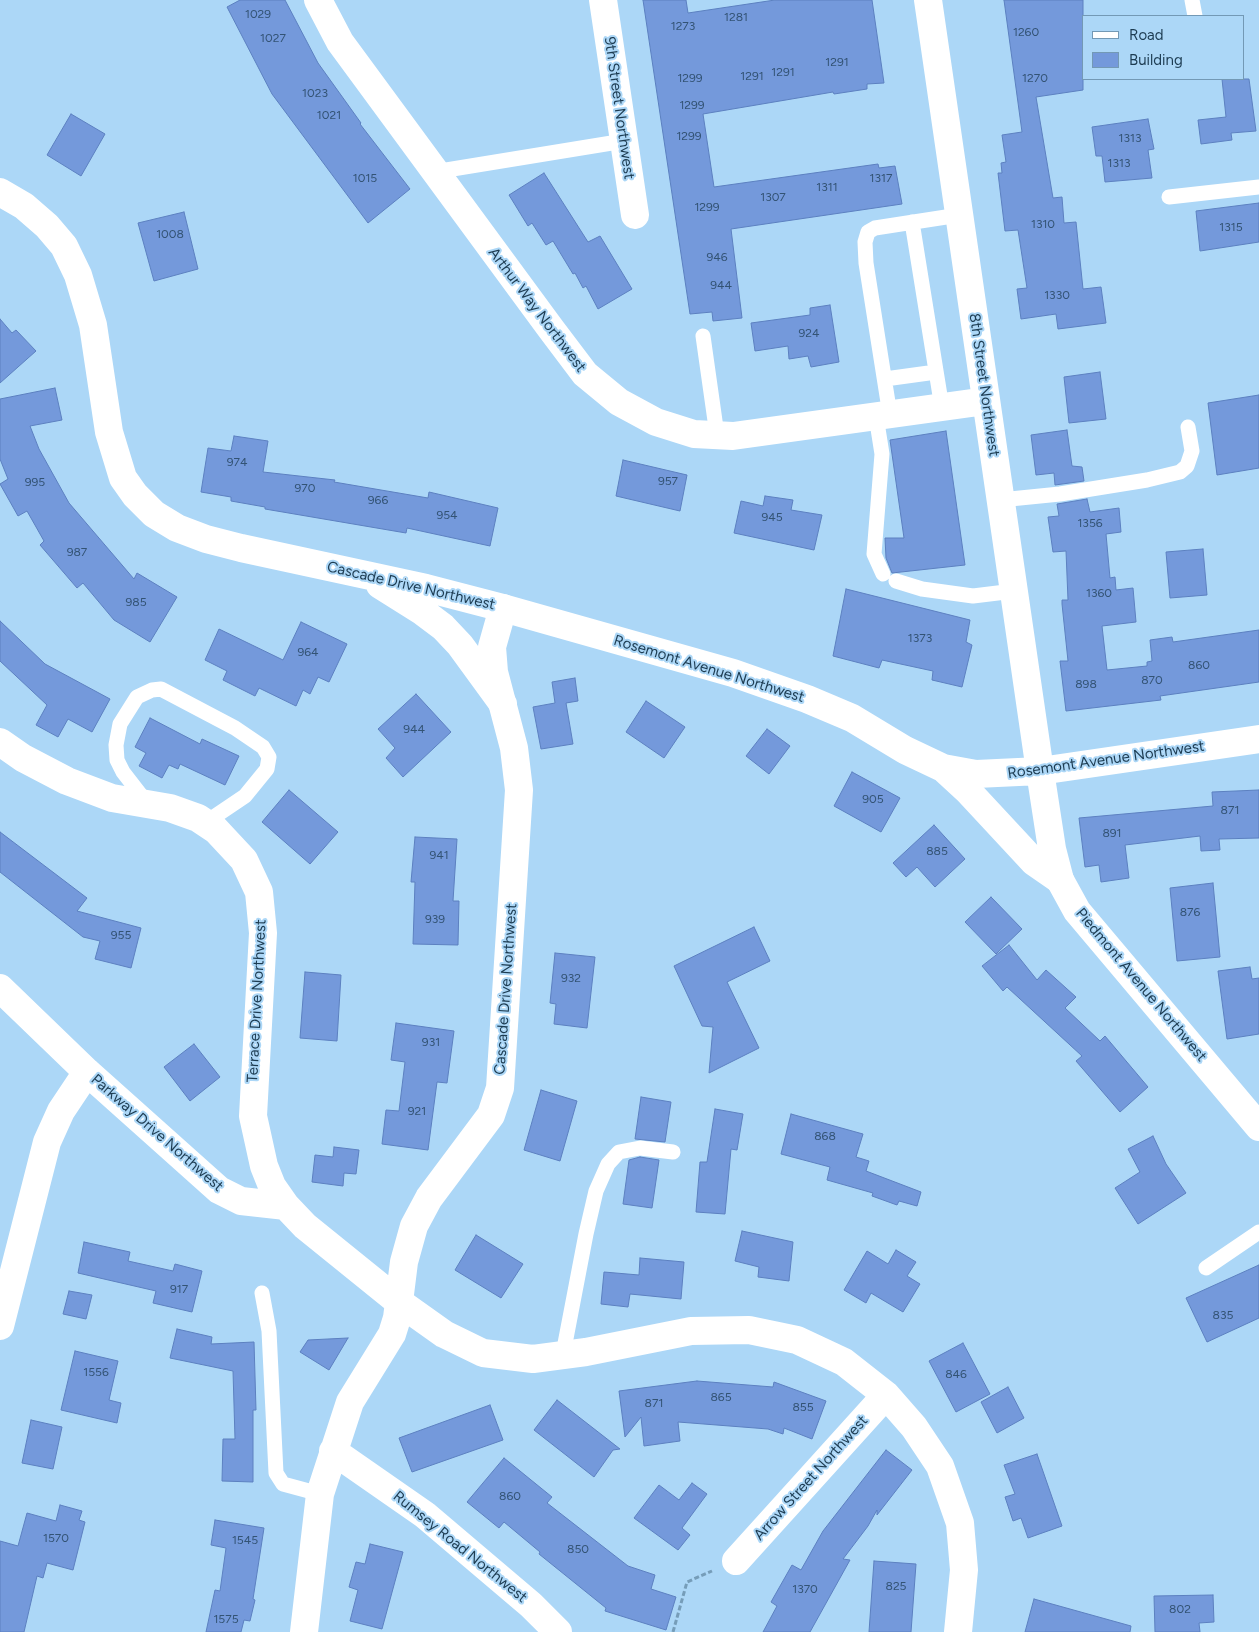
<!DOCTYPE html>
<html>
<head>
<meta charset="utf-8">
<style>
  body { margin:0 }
  #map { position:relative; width:1259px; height:1632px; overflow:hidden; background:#acd7f7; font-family:Figtree,sans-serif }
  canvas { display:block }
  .legend { position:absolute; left:1082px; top:15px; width:162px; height:65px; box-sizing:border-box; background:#acd7f7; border:1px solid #7399b5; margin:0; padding:6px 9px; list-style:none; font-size:15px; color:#1d3c52 }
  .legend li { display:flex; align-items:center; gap:10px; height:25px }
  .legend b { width:25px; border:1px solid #7399b5 }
</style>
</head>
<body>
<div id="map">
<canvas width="1259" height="1632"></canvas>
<ul class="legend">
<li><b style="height:6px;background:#fff"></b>Road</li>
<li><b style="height:14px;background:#7499db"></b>Building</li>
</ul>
</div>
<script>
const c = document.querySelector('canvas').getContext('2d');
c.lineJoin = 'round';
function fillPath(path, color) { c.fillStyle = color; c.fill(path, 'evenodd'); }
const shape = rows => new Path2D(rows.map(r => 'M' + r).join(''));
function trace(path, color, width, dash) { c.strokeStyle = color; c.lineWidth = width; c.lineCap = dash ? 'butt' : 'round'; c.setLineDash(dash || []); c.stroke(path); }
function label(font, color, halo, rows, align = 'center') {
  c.font = font + ' Figtree,sans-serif'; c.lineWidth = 4; c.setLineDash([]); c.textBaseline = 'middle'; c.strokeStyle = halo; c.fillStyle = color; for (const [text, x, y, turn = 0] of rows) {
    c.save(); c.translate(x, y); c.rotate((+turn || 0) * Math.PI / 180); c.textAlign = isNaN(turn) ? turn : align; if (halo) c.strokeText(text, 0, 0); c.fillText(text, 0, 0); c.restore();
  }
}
const building = shape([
  [240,0,285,0,318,63,361,123,360,124,410,189,368,223,272,94,227,7,240,0],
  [643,0,686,0,688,13,775,0,872,0,884,83,867,84,867,89,834,94,833,92,703,114,714,187,878,164,879,168,895,166,902,204,731,229,742,318,713,321,712,312,690,314,643,0],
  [1004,0,1083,0,1083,90,1036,97,1053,198,1062,197,1064,223,1076,222,1083,289,1101,287,1106,323,1058,329,1056,314,1021,319,1017,289,1027,288,1018,230,1005,231,998,173,1002,173,1001,163,1006,162,1002,135,1022,132,1004,0],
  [1222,79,1249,79,1256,131,1231,133,1232,140,1201,144,1198,120,1226,117,1222,79],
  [71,114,105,134,81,176,47,155,71,114],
  [1148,119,1154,149,1148,150,1152,178,1105,182,1102,156,1096,156,1092,127,1148,119],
  [544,173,588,242,600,236,632,289,598,309,586,286,583,288,575,273,573,274,553,241,546,245,532,223,528,226,509,195,544,173],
  [1259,203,1259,242,1200,251,1196,211,1259,203],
  [184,212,198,269,154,281,138,223,184,212],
  [830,305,839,362,811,367,808,356,789,359,788,346,755,351,751,323,810,315,810,308,830,305],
  [0,319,12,333,16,330,36,351,0,383,0,319],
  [1100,372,1106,419,1069,423,1064,377,1100,372],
  [55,388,62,420,30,426,39,449,69,503,134,579,137,573,177,597,150,642,114,620,83,583,77,588,40,545,44,541,27,511,18,516,0,484,8,479,0,459,0,399,55,388],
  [1259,395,1259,468,1217,475,1208,403,1259,395],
  [1067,430,1072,466,1082,467,1084,481,1055,485,1054,473,1036,475,1031,435,1067,430],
  [946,431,965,565,892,573,886,558,885,538,904,538,890,440,946,431],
  [234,436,268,441,263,472,335,480,334,482,428,498,429,492,498,508,490,546,407,528,406,533,265,509,265,507,231,501,231,497,201,492,208,448,231,451,234,436],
  [623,460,687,475,680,511,616,496,623,460],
  [765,496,793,500,791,510,822,515,814,550,734,533,741,501,763,506,765,496],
  [1087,499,1090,512,1119,508,1121,532,1106,534,1110,578,1115,577,1116,590,1133,588,1136,622,1102,626,1107,670,1147,666,1147,662,1152,661,1150,640,1172,637,1173,642,1259,630,1259,682,1160,696,1161,700,1066,711,1060,661,1068,661,1062,604,1062,600,1068,600,1066,551,1053,552,1048,517,1059,516,1057,504,1087,499],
  [1203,549,1207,595,1170,598,1166,552,1203,549],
  [846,589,970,620,966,642,972,645,962,687,932,680,933,671,882,660,879,668,833,656,846,589],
  [0,621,45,664,110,699,92,732,68,719,58,737,36,725,47,705,0,661,0,621],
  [301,622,347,644,329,682,318,677,310,694,303,690,296,706,259,688,255,696,223,680,227,671,205,660,219,629,283,660,301,622],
  [575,678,578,701,566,703,573,744,541,749,533,707,555,703,552,682,575,678],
  [416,694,451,732,403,777,386,758,395,748,378,729,416,694],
  [646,701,685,727,664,758,626,732,646,701],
  [150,718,200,744,202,739,239,756,225,785,180,764,178,769,169,765,162,778,139,766,146,753,135,747,150,718],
  [767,729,790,746,769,774,746,756,767,729],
  [852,772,900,798,881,832,834,806,852,772],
  [289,790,338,832,310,864,262,822,289,790],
  [1259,790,1259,838,1219,839,1220,850,1201,851,1200,836,1125,845,1129,878,1101,882,1099,865,1085,867,1079,818,1213,806,1212,792,1259,790],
  [934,825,965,859,935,887,917,867,906,877,893,863,934,825],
  [0,832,87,898,77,911,141,928,131,968,95,959,100,941,83,937,0,872,0,832],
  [415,837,457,839,453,901,459,901,458,945,413,944,415,882,411,882,415,837],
  [1213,883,1220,957,1177,961,1170,888,1213,883],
  [991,897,1022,929,996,954,965,922,991,897],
  [754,927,770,961,727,982,759,1048,709,1073,713,1027,702,1026,674,966,754,927],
  [1009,945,1037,980,1046,970,1076,997,1065,1008,1100,1041,1105,1036,1148,1087,1120,1112,1076,1061,1082,1056,1007,987,1003,991,982,966,1009,945],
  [555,953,595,957,587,1028,554,1024,556,1004,550,1003,555,953],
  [1250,967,1252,979,1259,978,1259,1034,1227,1039,1218,971,1250,967],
  [305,972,341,975,337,1041,300,1038,305,972],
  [396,1023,454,1031,447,1083,437,1082,428,1150,382,1144,386,1110,399,1111,405,1062,391,1060,396,1023],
  [194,1044,220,1077,190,1101,164,1067,194,1044],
  [541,1090,577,1101,560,1161,524,1150,541,1090],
  [641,1097,671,1102,665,1142,635,1139,641,1097],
  [715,1109,743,1114,737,1150,731,1149,725,1214,696,1212,700,1162,707,1162,715,1109],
  [791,1114,863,1134,856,1157,869,1161,866,1171,921,1192,917,1206,899,1201,897,1205,872,1196,873,1193,827,1180,830,1167,781,1154,791,1114],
  [1153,1136,1166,1164,1186,1193,1138,1224,1115,1188,1140,1172,1128,1149,1153,1136],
  [334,1147,359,1150,356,1174,344,1173,343,1186,312,1182,315,1155,333,1157,334,1147],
  [640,1157,659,1160,652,1208,623,1204,629,1160,640,1157],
  [742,1231,793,1242,789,1281,758,1277,759,1267,735,1261,742,1231],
  [476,1235,523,1264,501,1298,455,1270,476,1235],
  [84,1242,130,1252,128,1261,173,1271,175,1264,202,1271,192,1312,153,1303,156,1291,78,1273,84,1242],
  [896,1250,916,1262,907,1276,920,1284,903,1312,871,1293,866,1303,844,1290,867,1251,888,1264,896,1250],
  [640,1258,684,1262,681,1299,630,1294,628,1307,601,1304,604,1272,639,1275,640,1258],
  [1259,1265,1259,1318,1207,1342,1186,1298,1259,1265],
  [69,1291,92,1295,86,1319,63,1314,69,1291],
  [177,1329,212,1337,211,1344,254,1342,256,1410,253,1410,253,1482,222,1481,223,1439,235,1439,233,1371,170,1358,177,1329],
  [348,1338,329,1370,300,1352,308,1340,348,1338],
  [963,1343,990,1394,956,1412,929,1361,963,1343],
  [75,1351,118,1361,109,1400,121,1403,117,1423,61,1410,75,1351],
  [697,1381,773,1387,774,1382,826,1401,812,1439,784,1428,783,1434,768,1429,678,1422,680,1441,644,1446,641,1417,625,1437,619,1391,697,1381],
  [1008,1387,1024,1418,997,1433,981,1402,1008,1387],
  [557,1400,620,1449,613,1450,594,1477,534,1430,557,1400],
  [490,1405,503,1440,412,1472,399,1438,490,1405],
  [31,1420,62,1427,53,1469,22,1463,31,1420],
  [886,1450,912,1470,877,1515,877,1510,868,1526,843,1559,850,1560,810,1632,763,1632,777,1606,771,1602,792,1565,801,1570,823,1531,886,1450],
  [1037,1454,1062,1526,1028,1538,1021,1518,1013,1521,1005,1497,1015,1494,1004,1465,1037,1454],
  [504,1458,552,1497,547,1503,628,1566,655,1575,651,1589,676,1597,666,1630,605,1611,606,1608,539,1554,540,1552,504,1522,499,1528,467,1502,504,1458],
  [692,1483,707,1494,682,1528,690,1535,678,1550,634,1518,659,1485,679,1500,692,1483],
  [60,1505,82,1511,79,1520,85,1522,73,1570,47,1563,43,1578,37,1576,24,1632,0,1632,0,1541,18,1546,27,1513,56,1521,60,1505],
  [215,1520,264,1528,253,1599,255,1600,250,1621,244,1620,241,1632,206,1632,215,1590,220,1591,226,1548,211,1545,215,1520],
  [370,1544,403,1552,382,1629,350,1621,358,1590,349,1587,356,1562,365,1564,370,1544],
  [874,1561,916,1564,911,1632,869,1632,874,1561],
  [1213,1595,1214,1622,1199,1623,1200,1632,1155,1632,1154,1596,1213,1595],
  [1034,1599,1131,1626,1130,1632,1025,1632,1034,1599]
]);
const path = shape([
  [673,1632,687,1582,712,1571]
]);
const service = shape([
  [1192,0,1195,16],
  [434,172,624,141],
  [1169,197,1259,187],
  [912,222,942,408],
  [703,336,717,435],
  [885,379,936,372],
  [890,415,866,263,865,242,868,232,875,228,959,215],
  [876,416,882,454,874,554,883,574],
  [1000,500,1060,494,1147,480,1180,472,1187,466,1192,451,1188,427],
  [896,581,922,589,973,596,1014,591],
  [147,803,123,772,117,760,116,745,120,724,137,697,152,690,161,689,235,728,263,747,269,757,267,769,245,796,205,823],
  [1206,1268,1259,1232],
  [262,1293,269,1331,276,1473,283,1484,320,1494],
  [563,1354,586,1234,596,1191,608,1164,619,1152,640,1148,673,1152]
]);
const minor = shape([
  [318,0,340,42,551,329,585,374,619,402,656,422,694,434,733,436,986,401],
  [603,0,635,215],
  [928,0,1040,771],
  [0,742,23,758,67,781,112,798,170,808,198,818,216,830,244,860,259,892,263,933,253,1116,264,1166,272,1186,286,1206],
  [1060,880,1077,911,1259,1127],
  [0,988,87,1072,219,1190,241,1201,286,1206,305,1226,399,1302,444,1334,483,1353,533,1359,586,1352,691,1331,749,1330,797,1340,844,1362,886,1395,914,1427,940,1466,960,1523,964,1570,958,1632],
  [0,1326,47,1142,61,1111,87,1072],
  [333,1451,425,1515,531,1605,558,1632],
  [736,1561,886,1395],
  [304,1632,320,1494,350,1402,392,1334,397,1318,404,1262,414,1226,429,1198,491,1115,500,1088,519,790,514,748,494,672,492,647,503,608]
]);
const tertiary = shape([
  [0,192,24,206,47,226,64,246,78,275,93,325,109,432,123,478,135,495,154,514,177,528,206,539,241,548,426,588,503,608,733,673,807,699,852,718,905,750,943,768,976,774,1040,771,1259,739],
  [380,585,423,612,443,627,460,645,503,704],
  [943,768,968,791,1034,862,1060,880],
  [1040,771,1052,849,1060,880]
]);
const numberNames = [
  ["1029",258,14],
  ["1281",736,17],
  ["1273",683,26],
  ["1260",1026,32],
  ["1027",273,38],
  ["1291",837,62],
  ["1291",783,72],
  ["1291",752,76],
  ["1299",690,78],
  ["1270",1035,78],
  ["1023",315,93],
  ["1299",692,105],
  ["1021",329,115],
  ["1299",689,136],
  ["1313",1130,138],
  ["1313",1119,163],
  ["1015",365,178],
  ["1317",881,178],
  ["1311",827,187],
  ["1307",773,197],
  ["1299",707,207],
  ["1310",1043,224],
  ["1315",1231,227],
  ["1008",170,234],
  ["946",717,257],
  ["944",721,285],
  ["1330",1057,295],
  ["924",809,333],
  ["974",237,462],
  ["957",668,481],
  ["995",35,482],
  ["970",305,488],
  ["966",378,500],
  ["954",447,515],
  ["945",772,517],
  ["1356",1090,523],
  ["987",77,552],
  ["1360",1099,593],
  ["985",136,602],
  ["1373",920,638],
  ["964",308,652],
  ["860",1199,665],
  ["870",1152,680],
  ["898",1086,684],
  ["944",414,729],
  ["905",873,799],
  ["871",1230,810],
  ["891",1112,833],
  ["885",937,851],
  ["941",439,855],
  ["876",1190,912],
  ["939",435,919],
  ["955",121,935],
  ["932",571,978],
  ["931",431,1042],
  ["921",417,1111],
  ["868",825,1136],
  ["917",179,1289],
  ["835",1223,1315],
  ["1556",96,1372],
  ["846",956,1374],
  ["865",721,1397],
  ["871",654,1403],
  ["855",803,1407],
  ["860",510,1496],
  ["1570",56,1538],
  ["1545",245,1540],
  ["850",578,1549],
  ["825",896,1586],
  ["1370",805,1589],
  ["802",1180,1609],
  ["1575",226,1619]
];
const streetNames = [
  ["9th Street Northwest",619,108,82],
  ["Arthur Way Northwest",537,310,53],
  ["8th Street Northwest",984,385,82],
  ["Cascade Drive Northwest",411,586,13],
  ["Rosemont Avenue Northwest",709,669,17],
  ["Rosemont Avenue Northwest",1106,760,-8],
  ["Piedmont Avenue Northwest",1141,985,50],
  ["Cascade Drive Northwest",506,989,-86],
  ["Terrace Drive Northwest",257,1001,-87],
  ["Parkway Drive Northwest",157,1133,41],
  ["Arrow Street Northwest",811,1478,-48],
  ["Rumsey Road Northwest",460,1547,39]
];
fillPath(building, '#7499db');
trace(building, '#5c80c0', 1);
trace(path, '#769db9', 3, [5, 2.5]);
trace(service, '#fff', 15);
trace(minor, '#fff', 28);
trace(tertiary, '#fff', 28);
label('12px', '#335374', null, numberNames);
label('15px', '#1d3c52', '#acd7f7', streetNames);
</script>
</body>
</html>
